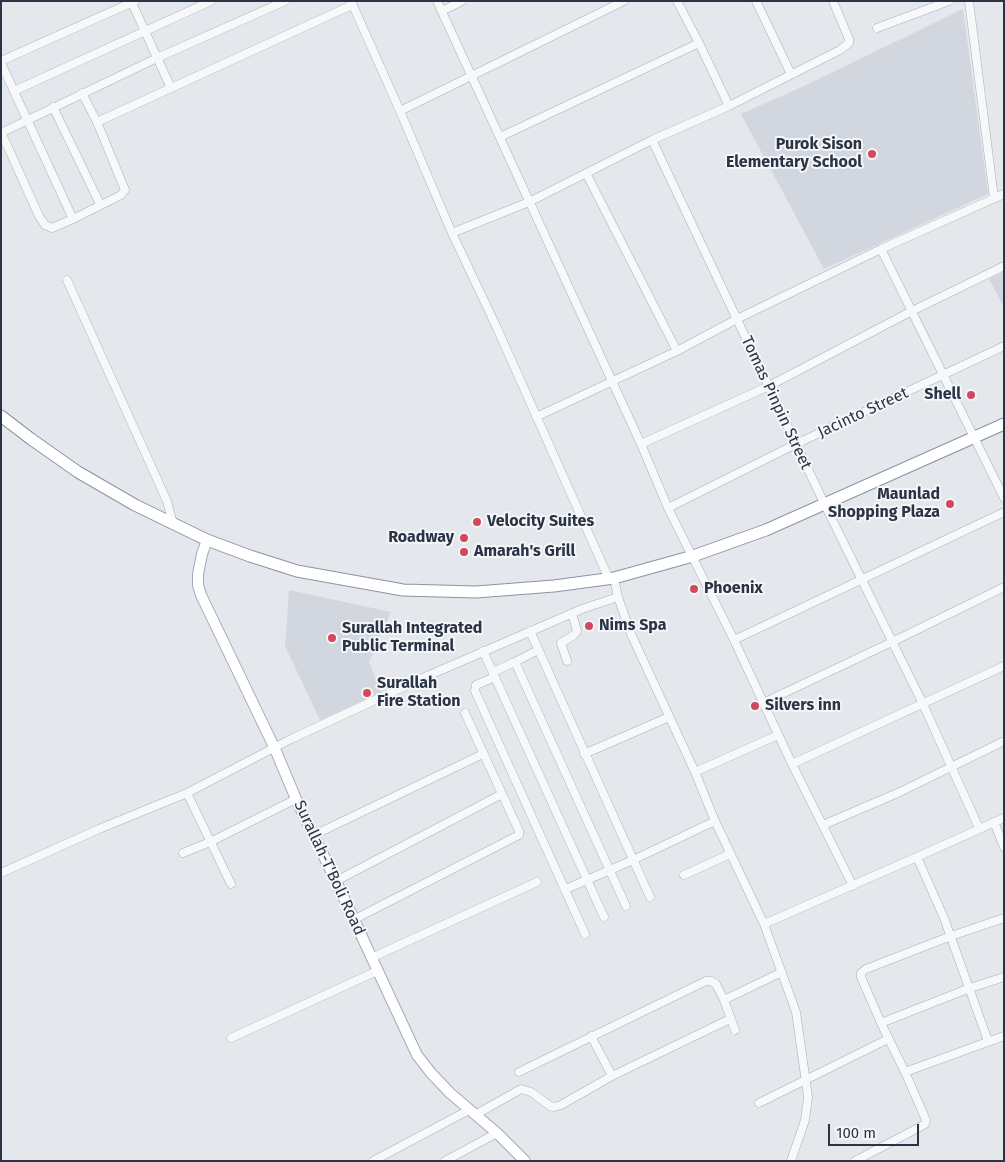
<!DOCTYPE html>
<html>
<head>
<meta charset="utf-8">
<style>
  body { margin:0 }
  #map { position:relative; width:1005px; height:1162px; overflow:hidden; background:#e4e7ec; font-family:"Fira Sans",sans-serif }
  canvas { display:block }
  .frame { position:absolute; inset:0; border:2px solid #2b3445; pointer-events:none }
  .scale { position:absolute; left:828px; top:1124px; width:91px; height:22px; box-sizing:border-box; border:2px solid #2b3445; border-top:0; padding-left:6px; font-size:15px; line-height:18px; white-space:nowrap; color:#2b3445; -webkit-text-stroke:4px #f4f6f9; paint-order:stroke }
</style>
</head>
<body>
<div id="map">
<canvas width="1005" height="1162"></canvas>
<div class="frame"></div>
<div class="scale">100 m</div>
</div>
<script>
const c = document.querySelector('canvas').getContext('2d');
c.lineJoin = 'round';
function fillPath(path, color) { c.fillStyle = color; c.fill(path, 'evenodd'); }
const shape = rows => new Path2D(rows.map(r => 'M' + r).join(''));
function trace(path, color, width, dash) { c.strokeStyle = color; c.lineWidth = width; c.lineCap = dash ? 'butt' : 'round'; c.setLineDash(dash || []); c.stroke(path); }
function label(font, color, halo, rows, align = 'center') {
  c.font = font + ' "Fira Sans",sans-serif'; c.lineWidth = 4; c.setLineDash([]); c.textBaseline = 'middle'; c.strokeStyle = halo; c.fillStyle = color; for (const [text, x, y, turn = 0] of rows) {
    c.save(); c.translate(x, y); c.rotate((+turn || 0) * Math.PI / 180); c.textAlign = isNaN(turn) ? turn : align; if (halo) c.strokeText(text, 0, 0); c.fillText(text, 0, 0); c.restore();
  }
}
const built = shape([
  [963,9,988,194,824,269,741,114,804,86],
  [1004,272,1004,307,989,279],
  [289,590,391,612,369,662,381,692,320,720,285,646]
]);
const minor = shape([
  [351,1,400,111,452,233,497,328,609,579],
  [437,1,641,444,668,508,734,640,792,764,853,886],
  [677,1,699,43,729,106],
  [756,1,791,74],
  [969,1,994,198],
  [132,3,171,88],
  [442,11,462,1],
  [877,28,949,1],
  [1,61,135,1],
  [1,63,73,219],
  [14,91,211,1],
  [53,107,100,204],
  [400,111,624,1],
  [97,122,352,5],
  [1,132,39,216,45,225,52,228,73,219,121,195,125,190,97,122,82,93],
  [1,133,157,58,285,1],
  [500,137,699,43],
  [652,140,824,503,923,704,979,828],
  [586,173,677,351],
  [452,233,529,202,652,140,729,106,840,50,849,43,849,39,833,1],
  [881,249,1004,498],
  [67,280,167,501,173,524],
  [536,417,677,351,737,319,881,249,1004,194],
  [641,444,769,386,910,312,1004,266],
  [668,508,796,444,1004,346],
  [614,578,618,597,631,634,695,772,715,821,764,924,796,1012,808,1097,805,1120,791,1161],
  [530,631,650,897],
  [734,640,1004,512],
  [483,651,604,917],
  [567,661,561,643,574,635,577,631,572,613],
  [515,662,538,650],
  [493,672,515,662,626,906],
  [495,677,476,685,475,691,585,934],
  [763,703,892,642,1004,587],
  [584,754,669,717],
  [792,764,1004,666],
  [695,772,778,735],
  [187,793,231,884],
  [994,822,1004,847],
  [823,825,900,792,1004,741],
  [314,835,483,754],
  [183,853,210,842,296,799],
  [917,857,944,918,988,1041],
  [1,873,99,829,187,793,291,739,425,677,582,609,618,597],
  [684,875,730,854],
  [336,881,502,794],
  [566,889,633,860,715,821],
  [353,920,519,835,519,831,465,713],
  [764,924,917,857,1004,818],
  [371,958,537,882],
  [724,1000,782,972],
  [881,1023,970,988,1004,977],
  [591,1036,612,1076],
  [231,1038,377,971],
  [519,1072,706,981,711,981,716,984,724,1000,735,1030],
  [905,1072,1004,1036],
  [759,1103,888,1039],
  [475,1115,521,1089,531,1092,550,1106,554,1107,561,1105,612,1076,730,1019],
  [373,1161,469,1110],
  [445,1161,497,1133],
  [855,1161,918,1128,925,1124,926,1120,905,1072,881,1023,861,977,861,973,866,969,951,936,1004,918]
]);
const major = shape([
  [207,540,202,554,198,574,198,585,201,595,275,749,296,799,336,881,417,1055,431,1073,450,1093,497,1133,525,1161]
]);
const highway = shape([
  [1,416,31,439,78,472,135,505,207,540,250,556,297,571,403,590,476,592,554,586,614,578,693,556,766,530,1004,424]
]);
const markers = [
  [872,154,5,"#d1495b"],
  [971,395,5,"#d1495b"],
  [950,504,5,"#d1495b"],
  [477,522,5,"#d1495b"],
  [464,538,5,"#d1495b"],
  [464,552,5,"#d1495b"],
  [694,589,5,"#d1495b"],
  [589,626,5,"#d1495b"],
  [332,638,5,"#d1495b"],
  [367,693,5,"#d1495b"],
  [755,706,5,"#d1495b"]
];
const poiNames = [
  ["Purok Sison",862,145,"right"],
  ["Elementary School",862,163,"right"],
  ["Shell",961,395,"right"],
  ["Maunlad",940,495,"right"],
  ["Shopping Plaza",940,513,"right"],
  ["Velocity Suites",487,522],
  ["Roadway",454,538,"right"],
  ["Amarah's Grill",474,552],
  ["Phoenix",704,589],
  ["Nims Spa",599,626],
  ["Surallah Integrated",342,629],
  ["Public Terminal",342,647],
  ["Surallah",377,684],
  ["Fire Station",377,702],
  ["Silvers inn",765,706]
];
const streetNames = [
  ["Tomas Pinpin Street",776,403,65],
  ["Jacinto Street",863,413,-25],
  ["Surallah-T'Boli Road",329,868,65]
];
fillPath(built, '#d2d6de');
trace(minor, '#a9aeb7', 9);
trace(major, '#a3abb8', 12);
trace(highway, '#8b94a3', 13);
trace(minor, '#f7f8fa', 8);
trace(major, '#fff', 10);
trace(highway, '#fff', 11);
for (const [x, y, r, color] of markers) { const dot = new Path2D(); dot.arc(x, y, r, 0, 2 * Math.PI); c.fillStyle = color; c.fill(dot); trace(dot, '#f4f6f9', 2); }
label('bold 16px', '#2b3445', '#f4f6f9', poiNames, 'left');
label('16px', '#2b3445', '#f4f6f9', streetNames);
</script>
</body>
</html>
